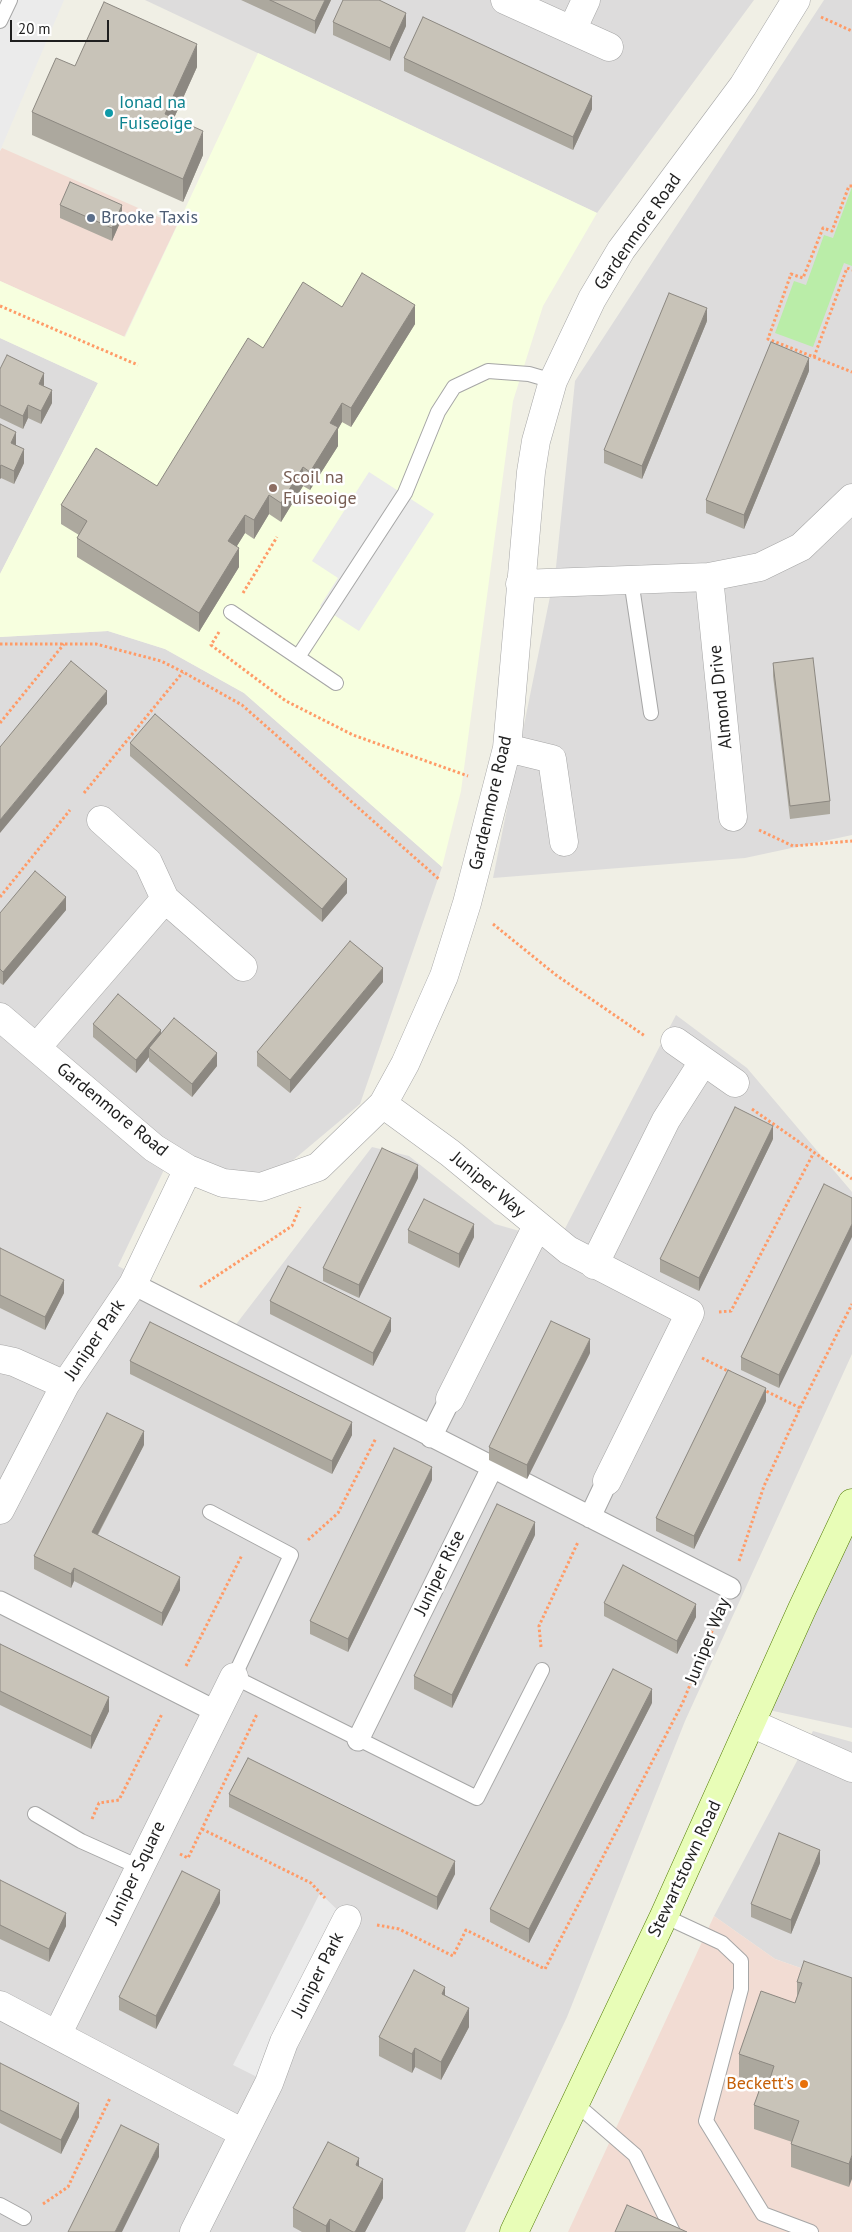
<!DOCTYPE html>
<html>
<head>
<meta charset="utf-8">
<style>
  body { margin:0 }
  #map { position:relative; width:852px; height:2232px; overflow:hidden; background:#f0efe5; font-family:"PT Sans",sans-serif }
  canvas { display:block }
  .scale { position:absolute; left:10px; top:20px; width:99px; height:22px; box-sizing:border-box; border:2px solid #1f1f1f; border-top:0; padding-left:6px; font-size:15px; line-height:18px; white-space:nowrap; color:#1f1f1f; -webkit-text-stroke:4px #fff; paint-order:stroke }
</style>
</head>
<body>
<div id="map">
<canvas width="852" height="2232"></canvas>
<div class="scale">20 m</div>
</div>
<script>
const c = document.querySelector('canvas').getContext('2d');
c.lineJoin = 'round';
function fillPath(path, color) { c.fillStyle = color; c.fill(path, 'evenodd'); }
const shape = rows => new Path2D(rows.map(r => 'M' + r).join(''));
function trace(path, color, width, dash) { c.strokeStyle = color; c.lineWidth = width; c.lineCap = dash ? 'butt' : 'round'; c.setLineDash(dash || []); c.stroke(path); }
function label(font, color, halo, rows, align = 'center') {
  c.font = font + ' "PT Sans",sans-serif'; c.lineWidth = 5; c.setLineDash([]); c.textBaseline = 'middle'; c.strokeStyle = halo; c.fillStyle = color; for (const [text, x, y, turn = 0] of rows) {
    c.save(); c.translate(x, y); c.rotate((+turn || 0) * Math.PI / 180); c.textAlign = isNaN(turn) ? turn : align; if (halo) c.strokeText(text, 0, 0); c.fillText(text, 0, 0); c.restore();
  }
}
const residential = shape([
  [145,0,754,0,597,213],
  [824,0,852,0,852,835,745,858,493,878,556,567,575,381],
  [0,338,98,383,0,574],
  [108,631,165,649,244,693,442,867,360,1104,267,1182,172,1153,118,1266,234,1327,372,1147,409,1156,495,1224,558,1242,676,1015,747,1068,852,1192,852,1354,685,1721,567,2017,465,2232,0,2232,0,637],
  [852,1519,852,1728,764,1709],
  [813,1731,852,1742,852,1986,775,1959,714,1916]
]);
const commercial = shape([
  [2,148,177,225,124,337,0,281,0,151],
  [714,1916,775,1959,852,1986,852,2232,568,2232]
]);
const education = shape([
  [258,53,597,213,543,306,513,401,461,791,442,867,244,693,165,649,108,631,0,637,0,574,98,383,0,338,0,281,125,337]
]);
const grass = shape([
  [852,187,852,266,844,263,813,347,775,333,794,281,806,285,824,235,833,238]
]);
const parking = shape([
  [0,0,64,0,0,151],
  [369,472,434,514,359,631,320,606,338,578,312,561],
  [320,1893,347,1919,269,2083,233,2065]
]);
const path = shape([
  [821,17,852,31],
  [852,186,849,186,832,231,823,228,803,278,791,274,768,339,852,372],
  [0,306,138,365],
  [814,357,847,268,852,270],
  [243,593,277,537],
  [219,632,211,645,286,701,353,735,468,776],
  [0,644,96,644,161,661,183,672,242,705,440,880],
  [0,723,64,644],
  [84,793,183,672],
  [759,830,793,846,852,841],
  [0,897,70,810],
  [493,924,556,975,645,1036],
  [752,1109,852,1179],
  [200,1287,292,1226,300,1207],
  [719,1312,731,1311,813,1154],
  [702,1358,730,1372],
  [762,1389,800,1408],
  [308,1540,338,1513,376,1438],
  [739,1561,764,1486,800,1408,852,1304],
  [541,1647,539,1626,578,1542],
  [186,1666,242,1555],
  [92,1819,99,1803,119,1800,162,1714],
  [202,1829,311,1883,325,1898],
  [180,1854,188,1858,257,1714],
  [377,1925,399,1929,453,1956,466,1930,545,1969,683,1702,719,1614],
  [43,2204,68,2187,110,2098]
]);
const service = shape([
  [0,21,10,0],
  [631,580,651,713],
  [231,612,336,683],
  [298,657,405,493,438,412,454,387,488,371,529,374,553,381],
  [210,1512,291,1555,234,1677,477,1798,542,1670],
  [35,1814,81,1841,139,1867],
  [664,1916,722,1943,741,1961,741,1989,706,2121,763,2214,811,2232],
  [575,2103,635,2155,673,2232],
  [0,2205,24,2218]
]);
const pedestrian = shape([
  [133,1284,730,1588],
  [431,1437,450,1399],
  [590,1517,607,1481],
  [0,1602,217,1712],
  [358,1740,492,1468]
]);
const minor = shape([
  [505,0,609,47],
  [572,30,586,0],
  [709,577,733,817],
  [520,584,709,577,760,567,801,547,852,498],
  [507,748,552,759,564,842],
  [101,820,148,862,165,899,243,967],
  [0,1017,154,1148,188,1169,223,1183,261,1187,318,1167,383,1104,405,1064,444,976,467,903,507,748,531,472,536,441,553,381,592,299,621,250,743,86,796,0],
  [675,1041,735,1083],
  [37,1047,165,899],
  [383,1104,450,1153,568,1250,690,1313,607,1481],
  [594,1265,666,1120,703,1062],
  [0,1359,14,1362,65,1385],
  [450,1399,537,1226],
  [0,1510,65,1385,133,1284,188,1169],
  [751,1723,852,1768],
  [0,2005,243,2133],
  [57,2035,234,1677],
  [194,2232,269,2083,284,2042,347,1919]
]);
const secondary = shape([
  [514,2232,664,1916,802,1609,852,1503]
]);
const wall = shape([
  [241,0,331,0,315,34],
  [333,22,406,26,390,61,333,35],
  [404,58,592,109,573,150,404,71],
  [75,66,197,67,174,118,203,155,183,202,32,135,32,112],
  [60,205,122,218,112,241,60,218],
  [342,307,415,324,351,427,342,422,338,429,338,446,310,490,303,486,281,522,269,514,254,539,245,533,237,546,239,567,199,632,77,557,77,538,79,535,61,524,61,505,157,486,263,348],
  [707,321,642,479,604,463,604,450],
  [0,369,44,386,52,403,41,424,28,418,23,429,0,418],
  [809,371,744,529,706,513,706,500],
  [0,424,16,445,24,463,14,484,1,478,0,479],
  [773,663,830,801,830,814,790,819,773,676],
  [130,743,347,893,322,922,130,756],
  [66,910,3,985,0,983,0,913],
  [383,982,290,1093,257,1066,257,1052],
  [93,1024,161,1034,217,1066,192,1097,149,1061,149,1057,136,1073,93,1037],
  [773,1139,699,1291,660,1272,660,1259],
  [418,1178,359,1298,323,1281,323,1268],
  [824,1184,779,1388,741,1370,741,1357],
  [408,1230,474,1237,459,1268,408,1243],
  [0,1248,64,1293,45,1330,0,1308],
  [270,1301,391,1331,373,1366,270,1314],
  [590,1353,527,1479,489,1460,489,1447],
  [130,1361,352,1435,332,1474,130,1374],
  [766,1401,694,1549,656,1531,656,1518],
  [144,1445,98,1535,180,1590,162,1626,74,1581,71,1588,34,1569,34,1556],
  [432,1480,348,1652,310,1634,310,1621],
  [535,1535,452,1708,414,1689,414,1676],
  [604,1603,696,1617,677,1654,604,1616],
  [0,1644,109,1711,91,1749,0,1705],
  [652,1703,529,1943,490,1922,490,1909],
  [229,1794,455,1874,437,1910,229,1807],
  [820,1863,791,1934,751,1917,751,1904],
  [0,1880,66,1926,49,1962,0,1939],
  [220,1903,156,2029,119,2010,119,1997],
  [852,1978,849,2187,791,2167,791,2144,792,2142,754,2129,754,2105,761,2085,739,2077,739,2054,795,2003,797,1997,797,1982],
  [445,1995,469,2027,441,2080,415,2067,412,2073,379,2056,379,2037],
  [0,2063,79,2117,61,2154,0,2123],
  [359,2167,383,2198,365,2232,302,2232,293,2227,293,2208]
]);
const shadedWall = shape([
  [325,0,331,0,315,34,315,21],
  [406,13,406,26,390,61,390,48],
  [197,44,197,67,165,138,165,114],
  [592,96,592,109,573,150,573,137],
  [203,131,203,155,183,202,183,179],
  [122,205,122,218,112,241,112,228],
  [415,305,415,324,351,427,351,408],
  [707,308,707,321,642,479,642,466],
  [809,358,809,371,744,529,744,515],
  [44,373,44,386,39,384],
  [52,390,52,403,41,424,41,411],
  [342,403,342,422,338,429,338,446,310,490,310,472,330,423],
  [28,405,28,418,23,429,23,416],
  [16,432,16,446,11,443],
  [24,449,24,463,14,484,14,471],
  [1,465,1,478,0,479,0,466],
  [303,467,303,486,281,522,281,503],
  [269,495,269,514,254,539,254,520],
  [245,515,245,533,228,560,228,541],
  [239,548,239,567,199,632,199,613],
  [107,691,107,704,0,833,0,820],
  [347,879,347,893,322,922,322,909],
  [66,897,66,910,3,985,3,972],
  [383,968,383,982,290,1093,290,1080],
  [161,1030,161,1043,149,1048,149,1057,136,1073,136,1060],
  [217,1053,217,1066,192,1097,192,1084],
  [773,1126,773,1139,699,1291,699,1278],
  [418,1165,418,1178,359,1298,359,1285],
  [474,1224,474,1237,459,1268,459,1254],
  [852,1224,852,1237,779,1388,779,1375],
  [64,1280,64,1293,45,1330,45,1317],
  [391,1318,391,1331,373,1366,373,1353],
  [590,1339,590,1353,527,1479,527,1465],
  [766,1388,766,1401,694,1549,694,1536],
  [352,1422,352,1435,332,1474,332,1461],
  [144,1431,144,1445,92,1545,92,1532],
  [432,1467,432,1480,348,1652,348,1639],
  [535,1522,535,1535,452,1708,452,1695],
  [74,1568,74,1581,71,1588,71,1574],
  [180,1577,180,1590,162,1626,162,1613],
  [696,1604,696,1617,677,1654,677,1641],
  [652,1689,652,1703,529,1943,529,1929],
  [109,1697,109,1711,91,1749,91,1736],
  [820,1850,820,1863,791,1934,791,1920],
  [455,1861,455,1874,437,1910,437,1897],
  [220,1890,220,1903,156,2029,156,2016],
  [66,1913,66,1926,49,1962,49,1949],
  [445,1987,445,2006,442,1994],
  [469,2008,469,2027,441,2080,441,2062],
  [415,2048,415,2067,412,2073,412,2054],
  [79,2103,79,2117,61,2154,61,2140],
  [159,2144,159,2157,122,2232,115,2232],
  [852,2155,852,2179,849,2187,849,2164],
  [359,2158,359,2177,356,2165],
  [383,2179,383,2198,365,2232,355,2232],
  [330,2219,330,2232,326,2232,326,2226]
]);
const building = shape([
  [270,0,325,0,315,21,270,0],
  [343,0,379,0,406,13,390,48,333,22,343,0],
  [104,2,197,44,165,114,203,131,183,179,32,112,56,58,75,66,104,2],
  [423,17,592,96,573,137,404,58,423,17],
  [70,182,122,205,112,228,60,205,70,182],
  [362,273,415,305,351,408,342,403,330,423,338,427,310,472,303,467,281,503,269,495,254,520,245,515,228,541,239,548,199,613,77,538,87,521,61,505,96,448,157,486,248,338,263,348,303,282,342,307,362,273],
  [669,293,707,308,642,466,604,450,669,293],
  [771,342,809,358,744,515,706,500,771,342],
  [7,355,44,373,39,384,52,390,41,411,28,405,23,416,0,405,0,369,7,355],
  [0,424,16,432,11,443,24,449,14,471,1,465,0,466,0,424],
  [813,658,830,801,790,806,773,663,813,658],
  [71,661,107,691,0,820,0,747,71,661],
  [155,714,347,879,322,909,130,743,155,714],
  [35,871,66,897,3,972,0,969,0,913,35,871],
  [350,941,383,968,290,1080,257,1052,350,941],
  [118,994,161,1030,136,1060,93,1024,118,994],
  [174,1018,217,1053,192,1084,149,1048,174,1018],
  [735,1107,773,1126,699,1278,660,1259,735,1107],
  [382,1148,418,1165,359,1285,323,1268,382,1148],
  [824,1184,852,1198,852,1224,779,1375,741,1357,824,1184],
  [424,1199,474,1224,459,1254,408,1230,424,1199],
  [0,1248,64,1280,45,1317,0,1295,0,1248],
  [288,1266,391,1318,373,1353,270,1301,288,1266],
  [551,1321,590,1339,527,1465,489,1447,551,1321],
  [150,1322,352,1422,332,1461,130,1361,150,1322],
  [728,1370,766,1388,694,1536,656,1518,728,1370],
  [107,1413,144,1431,92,1532,180,1577,162,1613,74,1568,71,1574,34,1556,107,1413],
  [394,1448,432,1467,348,1639,310,1621,394,1448],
  [497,1504,535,1522,452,1695,414,1676,497,1504],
  [623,1565,696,1604,677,1641,604,1603,623,1565],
  [0,1644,109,1697,91,1736,0,1691,0,1644],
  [613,1669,652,1689,529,1929,490,1909,613,1669],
  [248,1758,455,1861,437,1897,229,1794,248,1758],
  [779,1833,820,1850,791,1920,751,1904,779,1833],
  [182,1871,220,1890,156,2016,119,1997,182,1871],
  [0,1880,66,1913,49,1949,0,1925,0,1880],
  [804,1961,852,1978,852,2155,849,2164,791,2144,799,2121,754,2105,762,2083,768,2085,774,2066,739,2054,761,1991,795,2003,802,1983,797,1982,804,1961],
  [414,1970,445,1987,442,1994,469,2008,441,2062,415,2048,412,2054,379,2037,414,1970],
  [0,2063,79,2103,61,2140,0,2110,0,2063],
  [121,2125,159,2144,115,2232,68,2232,121,2125],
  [328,2142,359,2158,356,2165,383,2179,355,2232,353,2232,330,2219,326,2226,293,2208,328,2142],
  [627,2205,687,2232,615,2232,627,2205]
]);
const markers = [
  [109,113,5,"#0f9aa8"],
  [91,218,5,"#5c6f8a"],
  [273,488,5,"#8d6e63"],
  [804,2084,5,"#e8710a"]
];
const cultureNames = [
  ["Ionad na",119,103],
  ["Fuiseoige",119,124]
];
const serviceNames = [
  ["Brooke Taxis",101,218]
];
const streetNames = [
  ["Gardenmore Road",638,232,-55],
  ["Almond Drive",721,697,-96],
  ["Gardenmore Road",491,803,-77],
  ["Gardenmore Road",112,1110,39],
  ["Juniper Way",488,1185,40],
  ["Juniper Park",95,1340,-56],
  ["Juniper Rise",440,1573,-64],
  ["Juniper Way",708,1641,-68],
  ["Stewartstown Road",685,1869,-65],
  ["Juniper Square",136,1873,-64],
  ["Juniper Park",318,1975,-63]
];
const educationNames = [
  ["Scoil na",283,478],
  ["Fuiseoige",283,499]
];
const foodNames = [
  ["Beckett's",794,2084]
];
fillPath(residential, '#dddcdc');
fillPath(commercial, '#f2dcd3');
fillPath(education, '#f7ffdf');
fillPath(grass, '#baeda8');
fillPath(parking, '#ebebeb');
trace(service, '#a6a6a6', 16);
trace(pedestrian, '#a6a6a6', 23);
trace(minor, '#a6a6a6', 29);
trace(secondary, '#517c00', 29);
trace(path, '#ff9b67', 3, [2.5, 2.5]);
trace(service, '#fff', 14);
trace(pedestrian, '#fff', 21);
trace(minor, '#fff', 28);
trace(secondary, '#e8fdb7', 28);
fillPath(wall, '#aca89e');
fillPath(shadedWall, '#8c8881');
fillPath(building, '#c8c3b8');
trace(building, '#8c8881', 1);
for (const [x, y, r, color] of markers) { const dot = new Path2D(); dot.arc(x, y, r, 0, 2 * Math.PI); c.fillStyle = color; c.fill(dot); trace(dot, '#fff', 2); }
label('18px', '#0d838f', '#fff', cultureNames, 'left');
label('18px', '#4e5e75', '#fff', serviceNames, 'left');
label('18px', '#1f1f1f', '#fff', streetNames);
label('18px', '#785e54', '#fff', educationNames, 'left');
label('18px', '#c56008', '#fff', foodNames, 'right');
</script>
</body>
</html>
